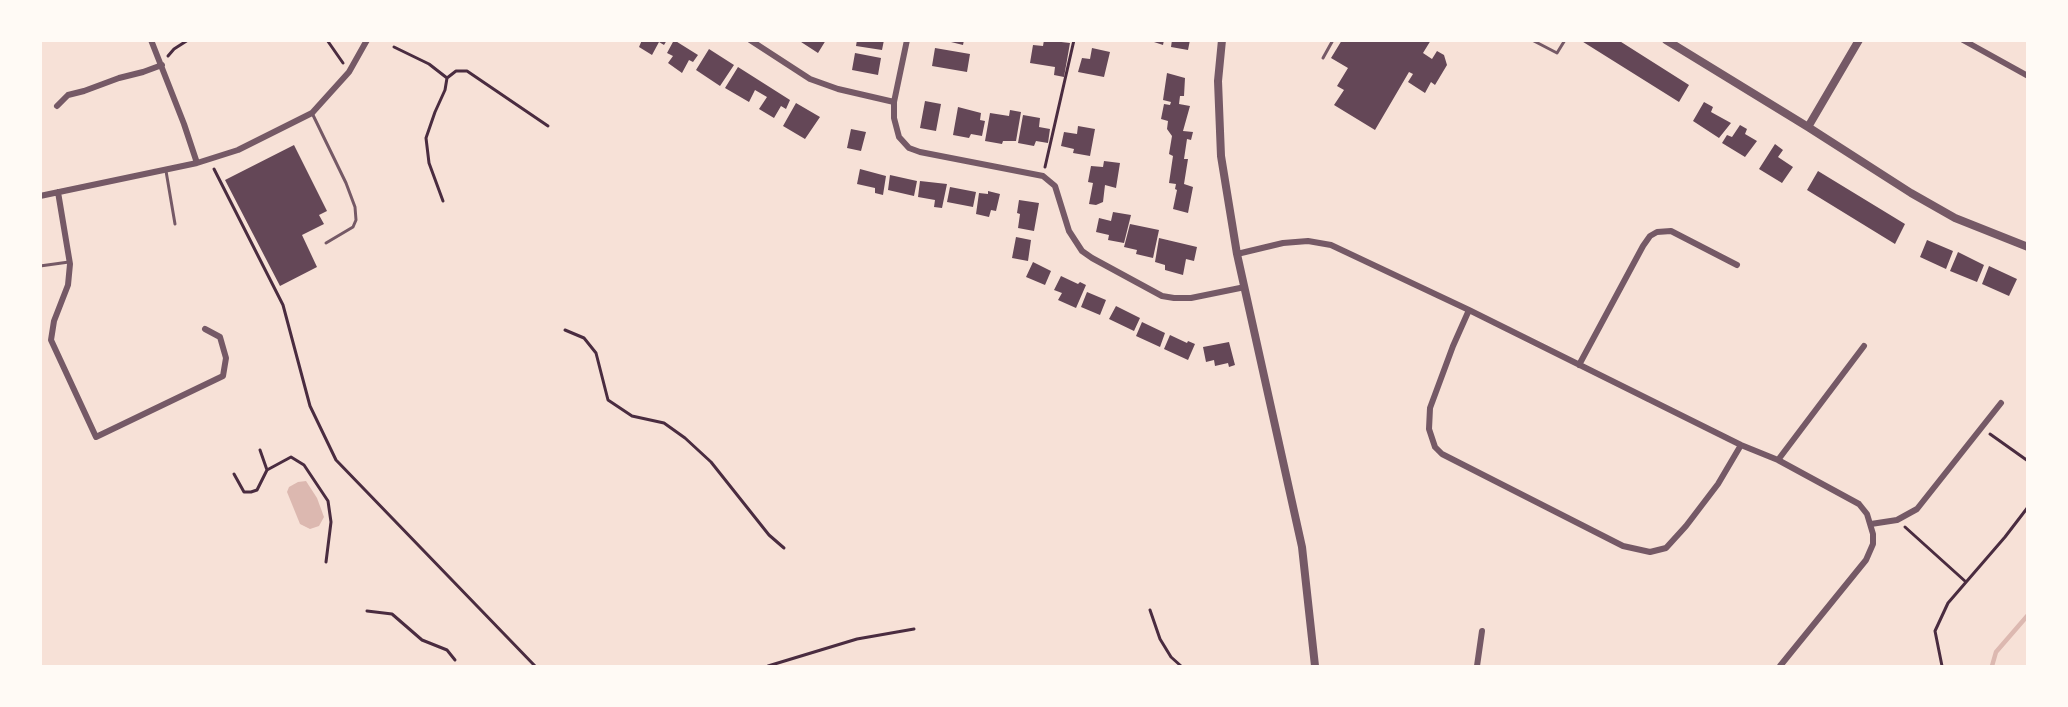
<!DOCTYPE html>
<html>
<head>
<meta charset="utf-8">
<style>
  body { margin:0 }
  #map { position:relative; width:2068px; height:707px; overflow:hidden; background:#f7e1d7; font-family:Overpass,sans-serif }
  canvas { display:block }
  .frame { position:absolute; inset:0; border:42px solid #fffaf5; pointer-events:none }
</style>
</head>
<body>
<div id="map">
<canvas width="2068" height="707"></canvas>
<div class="frame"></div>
</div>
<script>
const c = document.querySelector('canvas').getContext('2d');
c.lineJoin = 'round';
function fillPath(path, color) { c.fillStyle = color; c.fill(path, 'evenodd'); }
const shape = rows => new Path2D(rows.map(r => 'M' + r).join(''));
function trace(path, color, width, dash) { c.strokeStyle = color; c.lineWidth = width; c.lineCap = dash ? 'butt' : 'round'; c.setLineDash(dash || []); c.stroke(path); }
const water = shape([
  [306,481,317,498,324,517,319,526,310,529,300,524,287,492,289,487,298,482]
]);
const stream = shape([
  [1992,666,1996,652,2028,615]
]);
const building = shape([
  [642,40,667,40,664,45,659,42,652,55,639,47],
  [674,40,698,55,693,62,689,60,682,73,668,63,673,56,667,53],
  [798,40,826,40,818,53],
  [857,40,884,40,882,50,856,46],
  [943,40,964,40,963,45],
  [1044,40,1070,43,1064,77,1054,75,1055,67,1030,63,1033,45,1043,46],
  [1148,40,1164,40,1163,45],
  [1172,40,1190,40,1188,50,1171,47],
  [1342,40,1431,40,1423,53,1432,59,1437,51,1444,55,1447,65,1435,85,1431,82,1425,93,1408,82,1413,74,1409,72,1375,130,1334,105,1344,90,1337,86,1348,68,1331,58],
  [1580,40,1618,40,1689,85,1679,102],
  [935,48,970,54,967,72,932,66],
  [1092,48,1110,52,1104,77,1078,72,1082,58,1090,59],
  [709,49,734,65,720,86,696,70],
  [855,53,881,58,878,75,852,70],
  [738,67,790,100,786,109,781,106,774,118,759,109,767,97,755,90,749,102,725,88],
  [1167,73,1185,78,1184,96,1180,96,1179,104,1190,106,1183,131,1193,132,1191,140,1187,139,1184,159,1188,159,1184,184,1193,187,1188,213,1173,209,1177,190,1175,189,1176,184,1169,183,1173,156,1169,154,1172,136,1167,129,1168,121,1161,119,1164,104,1170,105,1171,102,1163,100],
  [925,101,941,104,936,131,920,128],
  [1704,102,1713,107,1711,112,1731,123,1719,138,1693,121],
  [796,103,820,117,805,139,783,126],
  [958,107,981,113,980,120,985,121,982,136,971,134,969,138,953,135],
  [1010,110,1021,112,1016,141,1003,141,1002,144,985,141,990,113,1009,116],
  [1023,115,1040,118,1039,127,1050,129,1048,143,1036,141,1034,146,1018,143],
  [1740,125,1747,129,1745,134,1757,141,1745,157,1722,143,1727,135,1732,137],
  [1078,126,1095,129,1090,156,1073,153,1074,149,1061,146,1064,132,1077,134],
  [851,129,866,132,861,151,847,148],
  [1775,144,1783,150,1778,157,1793,167,1782,183,1759,169],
  [294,145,327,211,319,215,324,224,302,235,317,267,280,286,225,180],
  [1104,161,1120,163,1116,188,1105,185,1103,202,1096,205,1089,204,1093,183,1088,182,1091,166,1103,167],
  [860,169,886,176,883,195,875,193,875,188,857,184],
  [1818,171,1905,224,1895,244,1807,190],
  [890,175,917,181,914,196,888,190],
  [920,181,947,184,942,208,934,207,935,200,918,197],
  [950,187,976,192,973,207,947,202],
  [988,191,1000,194,996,211,991,210,989,217,976,214,979,193,988,194],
  [1019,200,1039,203,1034,231,1018,228,1020,214,1017,213],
  [1113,212,1131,215,1124,243,1108,240,1109,235,1096,232,1099,218,1111,221],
  [1130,224,1159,230,1153,258,1136,254,1137,250,1124,247],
  [1016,237,1031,240,1028,261,1012,258],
  [1159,238,1197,247,1194,261,1186,259,1183,275,1165,270,1165,265,1155,262],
  [1927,240,1953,251,1946,269,1920,257],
  [1958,252,1984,265,1977,282,1950,271],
  [1033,262,1051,271,1045,285,1026,277],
  [1989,266,2017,279,2009,296,1982,284],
  [1061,276,1078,284,1080,282,1086,285,1076,308,1058,300,1062,293,1054,290],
  [1087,292,1106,300,1100,315,1081,307],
  [1116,306,1140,318,1134,331,1109,319],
  [1142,322,1165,333,1160,347,1136,336],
  [1170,335,1187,343,1188,341,1195,344,1188,360,1164,349],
  [1229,342,1235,365,1229,367,1228,363,1215,366,1214,360,1206,362,1203,347]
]);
const path = shape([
  [327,40,343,63],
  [394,47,429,64,447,78],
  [168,56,174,49,188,40],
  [1045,167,1074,40],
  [214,169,283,305,310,406,336,460,535,666],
  [443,201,429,163,426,138,435,112,445,90,447,78,456,71,467,71,548,126],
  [565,330,584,338,596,353,608,400,632,416,664,423,685,438,711,462,769,535,784,548],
  [1990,434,2028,461],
  [260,450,267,470],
  [234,474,244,492,251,492,257,490,267,470,291,457,304,465,328,501,331,522,326,562],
  [1905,527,1966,582],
  [1150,610,1160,639,1171,657,1181,666],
  [367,611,392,614,422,640,447,650,455,660],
  [768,666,857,639,914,629],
  [1942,666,1935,631,1948,603,2005,537,2028,507]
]);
const service = shape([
  [1532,40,1557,53,1565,40],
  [1323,58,1333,40],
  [312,113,346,183,355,207,356,220,353,227,326,243],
  [166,171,175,224],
  [40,266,69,262]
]);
const minor = shape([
  [151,40,184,124,197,163],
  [750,40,810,79,838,89,894,102],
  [907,40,894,102,894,118,899,137,909,148,920,152,1043,176,1055,186,1069,231,1082,251,1092,258,1162,296,1174,298,1191,298,1245,287],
  [1963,40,2028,76],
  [57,106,68,95,84,91,119,78,143,72,162,65],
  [58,192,70,264,68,285,54,321,51,340,96,437,223,376,226,358,220,337,205,329],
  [40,196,197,163,238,150,312,113,349,72,367,40],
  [1237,254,1283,243,1308,241,1331,245,1469,310,1741,445,1778,460,1859,504,1867,514,1873,534,1873,544,1866,560,1780,666],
  [1469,310,1453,346,1430,408,1429,429,1435,447,1442,454,1623,546,1650,552,1666,548,1686,526,1718,484,1741,445],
  [1579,365,1643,246,1650,236,1657,232,1671,231,1737,265],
  [1778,460,1864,346],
  [1871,524,1897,520,1917,509,2001,403],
  [1477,666,1482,631]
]);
const tertiary = shape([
  [1222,40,1218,81,1221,156,1237,254,1302,547,1315,666],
  [1666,40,1808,127,1911,193,1955,218,2028,247],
  [1808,127,1859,40]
]);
fillPath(water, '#dcb8b0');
trace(stream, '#dcb8b0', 4.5);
fillPath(building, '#644757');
trace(path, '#4a2c40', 3);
trace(service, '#755966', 3);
trace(minor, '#755966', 6);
trace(tertiary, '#755966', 8);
</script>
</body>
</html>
